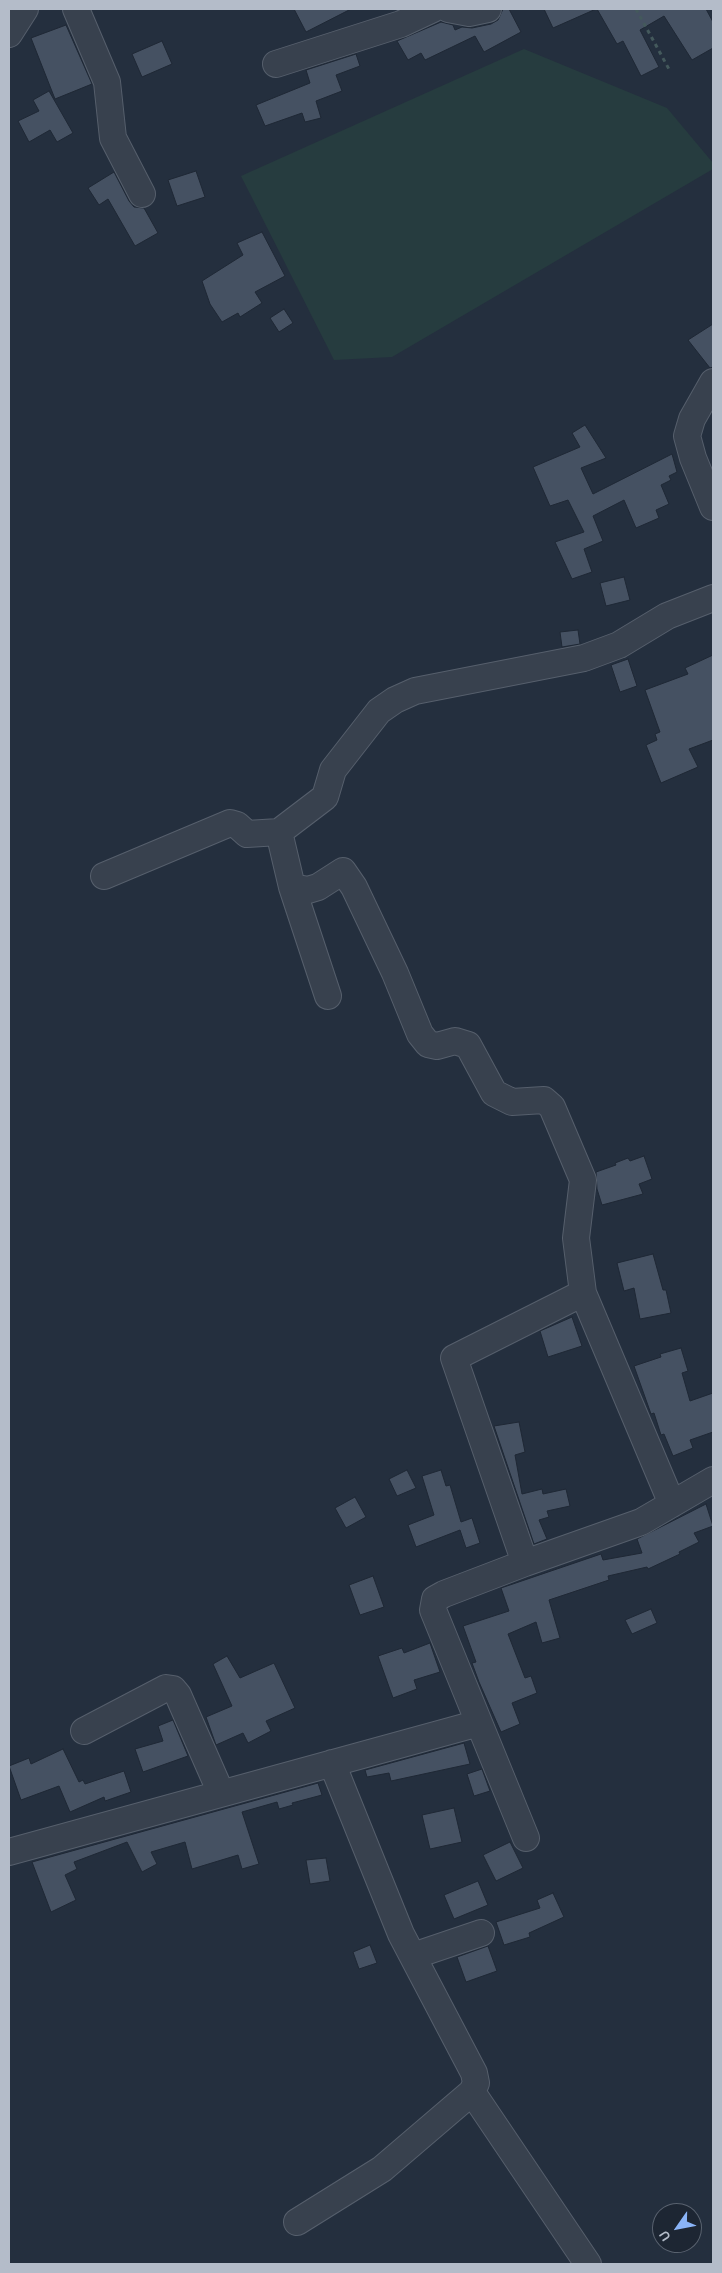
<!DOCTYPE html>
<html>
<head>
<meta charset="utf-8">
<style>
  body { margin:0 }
  #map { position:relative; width:722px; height:2273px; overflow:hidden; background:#242f3e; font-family:Karla,sans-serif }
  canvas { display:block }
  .frame { position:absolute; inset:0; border:10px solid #b4bcc9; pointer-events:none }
  .north { position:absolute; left:652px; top:2203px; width:50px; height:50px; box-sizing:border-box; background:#1d2633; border:1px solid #59626f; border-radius:50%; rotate:237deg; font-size:14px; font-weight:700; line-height:20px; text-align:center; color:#b4bcc9 }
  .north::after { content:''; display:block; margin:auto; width:18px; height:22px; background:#8ab4f8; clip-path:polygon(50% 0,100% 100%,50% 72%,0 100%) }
</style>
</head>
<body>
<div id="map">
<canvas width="722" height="2273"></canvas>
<div class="frame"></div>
<div class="north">U</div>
</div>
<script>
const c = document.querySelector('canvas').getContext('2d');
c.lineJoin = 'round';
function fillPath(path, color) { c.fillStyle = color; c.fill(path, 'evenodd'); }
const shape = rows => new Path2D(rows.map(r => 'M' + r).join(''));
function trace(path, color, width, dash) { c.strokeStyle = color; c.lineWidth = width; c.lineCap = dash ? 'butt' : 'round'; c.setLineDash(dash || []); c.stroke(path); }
const green = shape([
  [524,49,667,108,713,163,713,169,392,357,334,360,241,176]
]);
const building = shape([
  [294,9,351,9,306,32,294,9],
  [503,9,509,9,521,32,484,52,475,36,425,60,421,53,408,60,397,41,441,22,453,25,455,30,462,27,472,28,491,24,498,20,503,9],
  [544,9,596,9,553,28,544,9],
  [597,9,706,9,713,22,713,48,692,60,664,16,640,30,659,67,641,76,623,41,617,44,597,9],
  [66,25,92,84,55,99,31,38,66,25],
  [162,41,172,64,142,77,132,54,162,41],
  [356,54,360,66,336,75,342,91,316,101,321,118,305,122,302,113,265,126,256,105,310,83,306,70,356,54],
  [49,91,73,133,57,142,50,130,29,142,18,121,39,111,33,100,49,91],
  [196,171,205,197,177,206,168,180,196,171],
  [114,172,129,201,134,207,144,208,158,233,135,246,108,199,99,205,88,188,114,172],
  [262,232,285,276,255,292,262,303,240,317,238,313,222,322,210,304,202,281,243,255,237,243,262,232],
  [284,309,293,323,279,332,270,318,284,309],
  [713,324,713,367,710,368,688,340,713,324],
  [585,425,606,458,581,468,593,494,672,454,677,472,669,476,671,480,661,485,669,504,656,510,659,518,636,528,624,500,593,516,603,541,584,549,592,572,572,579,555,542,584,532,568,500,550,506,533,467,580,447,572,433,585,425],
  [624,577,630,600,606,606,600,583,624,577],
  [578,630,580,644,562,647,560,632,578,630],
  [713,655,713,740,689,749,698,767,661,783,646,745,657,740,655,734,660,732,645,690,688,674,685,668,713,655],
  [628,659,637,686,620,692,611,665,628,659],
  [644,1156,652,1179,639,1184,643,1194,602,1205,597,1189,596,1172,616,1165,615,1163,628,1158,630,1161,644,1156],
  [653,1254,663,1290,666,1290,671,1313,640,1319,634,1288,624,1291,617,1263,653,1254],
  [572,1317,582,1346,548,1357,540,1331,572,1317],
  [681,1348,688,1371,682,1373,690,1401,713,1393,713,1432,690,1440,693,1448,673,1456,664,1434,661,1435,654,1413,651,1414,634,1366,661,1357,660,1354,681,1348],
  [519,1422,525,1452,515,1455,522,1494,542,1489,543,1494,566,1489,570,1506,547,1511,549,1517,539,1520,547,1539,534,1544,494,1426,519,1422],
  [407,1470,416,1488,397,1496,389,1479,407,1470],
  [441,1470,446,1486,450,1485,461,1522,472,1518,480,1543,466,1548,460,1530,416,1547,408,1525,434,1515,422,1476,441,1470],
  [355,1497,366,1517,346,1528,335,1508,355,1497],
  [706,1504,713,1526,694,1533,699,1542,679,1552,680,1554,648,1569,647,1567,608,1576,609,1580,549,1600,560,1638,542,1643,536,1622,508,1634,525,1678,531,1676,537,1693,512,1703,520,1724,501,1732,479,1682,472,1663,476,1662,463,1626,509,1611,501,1588,601,1554,603,1560,642,1553,637,1539,706,1504],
  [373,1576,384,1607,360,1615,349,1585,373,1576],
  [651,1609,657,1623,632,1634,625,1620,651,1609],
  [430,1643,440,1672,414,1680,417,1689,393,1698,378,1656,402,1648,404,1653,430,1643],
  [227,1656,240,1678,274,1663,295,1708,266,1721,271,1731,248,1743,243,1733,216,1745,206,1717,232,1706,213,1664,227,1656],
  [173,1720,188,1756,143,1772,135,1749,163,1741,158,1726,173,1720],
  [464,1743,470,1764,391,1781,389,1773,367,1777,365,1770,464,1743],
  [63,1749,79,1782,83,1780,85,1784,124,1771,131,1792,105,1801,104,1797,70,1812,59,1786,21,1800,9,1766,29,1758,31,1764,63,1749],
  [482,1769,490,1791,474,1796,467,1774,482,1769],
  [318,1783,322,1795,292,1803,293,1805,279,1809,277,1802,242,1812,259,1864,242,1869,238,1855,192,1869,185,1842,151,1852,157,1864,142,1872,127,1842,74,1862,77,1869,65,1875,76,1900,51,1912,32,1862,318,1783],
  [454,1808,462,1842,430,1849,422,1815,454,1808],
  [510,1842,523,1868,496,1881,483,1855,510,1842],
  [326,1858,330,1881,310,1884,306,1860,326,1858],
  [478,1881,488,1905,454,1919,444,1895,478,1881],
  [553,1893,564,1917,529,1933,530,1937,504,1945,496,1922,540,1908,537,1900,553,1893],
  [370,1945,377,1963,359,1969,353,1952,370,1945],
  [488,1946,497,1971,466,1982,457,1957,488,1946]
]);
const path = shape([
  [636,9,670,71]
]);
const minor = shape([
  [76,9,107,82,113,138,142,194],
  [448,9,469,13,488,9],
  [9,34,25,9],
  [276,64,401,24,433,9],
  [713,382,692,419,687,436,693,458,713,507],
  [104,876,230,823,237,825,247,834,279,832],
  [292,887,308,890,318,887,343,871,354,887,395,973,420,1034,428,1044,437,1046,455,1041,468,1045,494,1093,512,1102,544,1100,552,1107,583,1180,576,1238,583,1293,672,1504],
  [328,996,292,887,279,832,325,797,333,770,379,711,395,700,415,691,584,658,619,645,667,616,713,598],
  [525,1563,454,1358,583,1293],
  [84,1731,166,1688,173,1689,178,1695,221,1793],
  [526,1838,433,1610,435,1599,444,1594,525,1563,641,1522,713,1480],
  [9,1852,479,1723],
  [413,1956,481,1933],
  [472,2092,588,2264],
  [297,2222,382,2169,472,2092,476,2083,474,2073,401,1934,332,1763]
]);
fillPath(green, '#263c3f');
fillPath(building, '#455162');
trace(building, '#1f2835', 1);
trace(minor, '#565f6c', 28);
trace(path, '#44595c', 3, [4, 4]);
trace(minor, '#38414e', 26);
</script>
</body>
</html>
